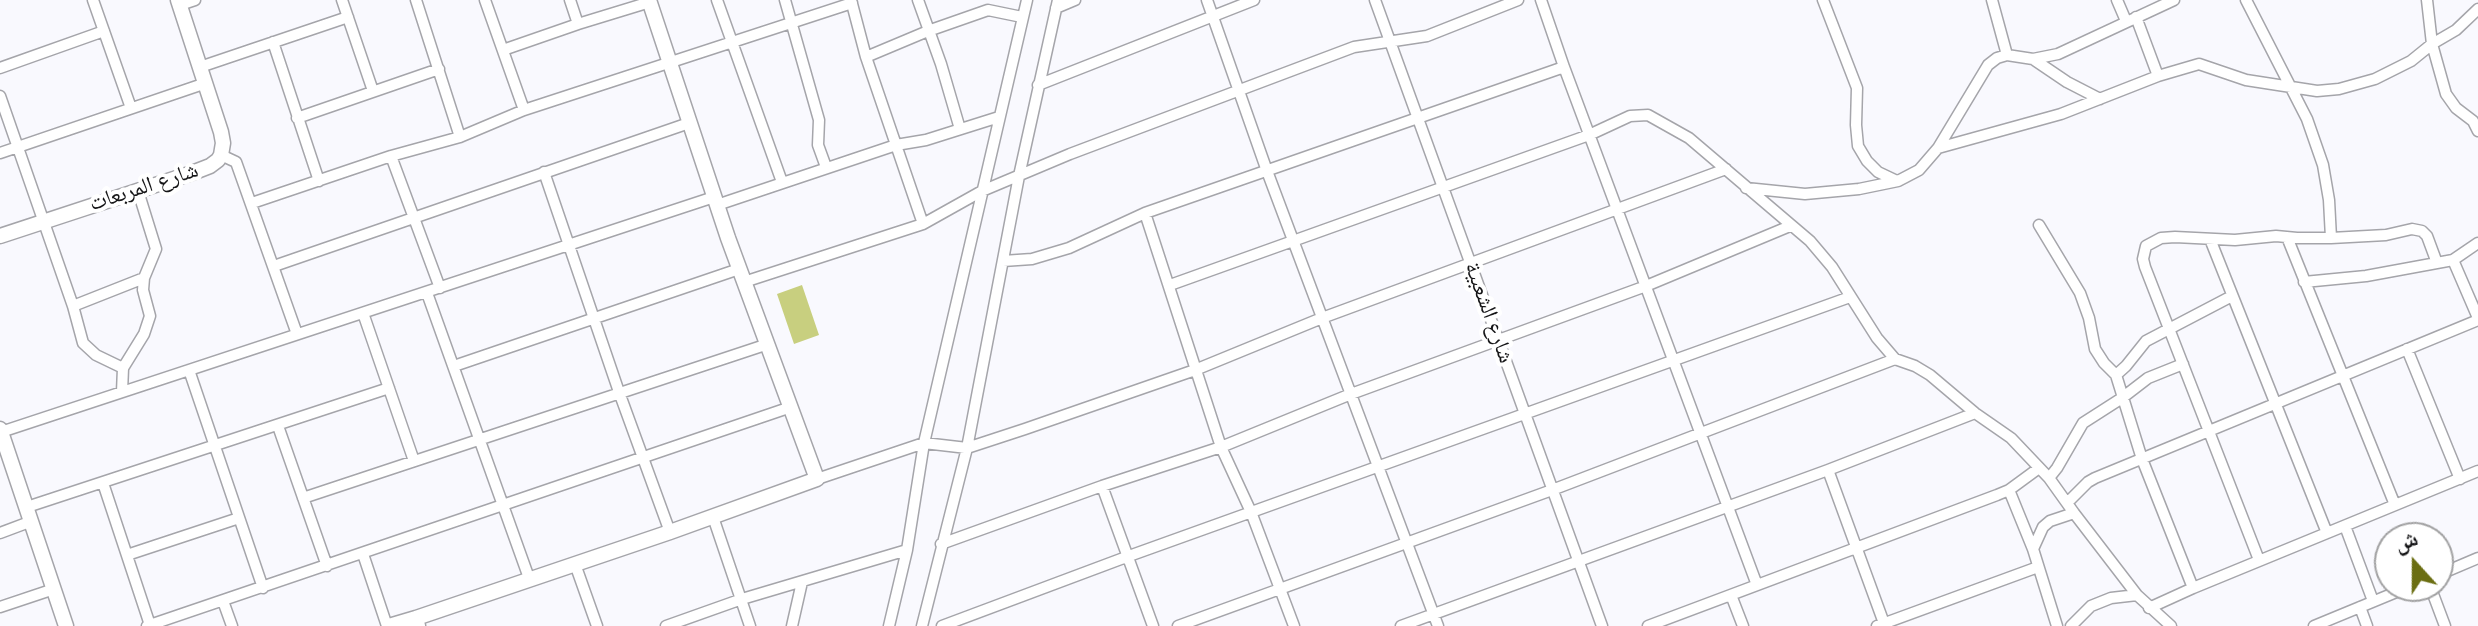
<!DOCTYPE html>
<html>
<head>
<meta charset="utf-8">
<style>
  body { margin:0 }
  #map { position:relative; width:2478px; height:626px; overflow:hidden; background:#f9f9fe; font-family:"Nunito Sans","Noto Naskh Arabic",sans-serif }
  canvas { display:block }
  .north { position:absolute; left:2374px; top:522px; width:80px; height:80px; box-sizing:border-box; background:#fff; border:2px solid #a1a1a2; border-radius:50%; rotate:339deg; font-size:22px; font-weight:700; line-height:32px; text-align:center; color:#151517 }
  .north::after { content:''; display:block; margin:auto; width:28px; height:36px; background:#6b6e12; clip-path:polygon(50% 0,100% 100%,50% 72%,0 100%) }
</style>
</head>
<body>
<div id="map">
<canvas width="2478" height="626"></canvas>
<div class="north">ش</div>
</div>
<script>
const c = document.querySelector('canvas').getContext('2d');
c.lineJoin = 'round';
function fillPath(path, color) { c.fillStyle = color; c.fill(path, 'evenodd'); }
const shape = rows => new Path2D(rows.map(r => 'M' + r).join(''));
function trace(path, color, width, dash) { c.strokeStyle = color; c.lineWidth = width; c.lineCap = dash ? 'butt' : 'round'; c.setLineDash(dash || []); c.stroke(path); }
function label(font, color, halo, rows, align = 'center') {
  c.font = font + ' "Nunito Sans","Noto Naskh Arabic",sans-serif'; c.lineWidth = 8; c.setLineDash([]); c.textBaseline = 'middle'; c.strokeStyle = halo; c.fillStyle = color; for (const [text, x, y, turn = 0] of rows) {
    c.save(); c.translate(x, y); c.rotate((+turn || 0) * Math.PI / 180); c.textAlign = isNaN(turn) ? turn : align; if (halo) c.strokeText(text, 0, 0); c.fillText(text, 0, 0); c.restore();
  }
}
const green = shape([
  [802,285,819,335,794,344,777,294]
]);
const street = shape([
  [93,0,131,108],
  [342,0,373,91],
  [416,0,460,137],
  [485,0,524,110],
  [570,0,578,24],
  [717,0,782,182],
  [785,0,819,120,818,145,826,167],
  [851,0,866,57,923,224],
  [918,0,941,64,960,129],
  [1207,0,1267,171,1438,626],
  [1375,0,1602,626],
  [1541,0,1564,67,1757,585],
  [1823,0,1857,88,1856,125,1858,146,1867,161,1878,172,1897,181],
  [1992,0,2007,55],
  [2117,0,2126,21],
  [2246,0,2307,119,2323,165,2329,200,2331,238],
  [2427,0,2432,44,2446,94,2456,108,2473,121,2478,131],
  [180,5,195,0],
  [1056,8,1075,0],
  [2136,17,2158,76],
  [273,42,319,181],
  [503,50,578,24,650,2],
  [866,57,928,31,988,10,1022,17],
  [2033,59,2067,82,2100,99],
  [200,67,348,17],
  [0,68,104,31],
  [1038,85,1254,0],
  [0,96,73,306],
  [297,118,439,69],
  [1938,148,2061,114,2158,76,2199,64,2246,80,2317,91,2339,89,2375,79,2411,61,2432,44,2456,30,2478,9],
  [0,153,206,83],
  [221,155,236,162,297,334],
  [391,156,440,288],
  [544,172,619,392,670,532],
  [1746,188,1805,194,1859,189,1898,181,1919,170,1938,148,1988,65,1997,58,2007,55,2033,59,2058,54,2174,0],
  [252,203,391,156,460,137,524,110,852,3],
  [717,205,896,145,926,140,999,117],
  [1145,213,1221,447,1251,512,1294,626],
  [2039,225,2080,293,2089,318,2095,349,2104,363,2116,375,2142,459,2193,588],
  [2287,237,2395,505],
  [2210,239,2327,533],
  [2453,260,2478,318],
  [1003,261,1032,259,1069,248,1145,213,1564,67],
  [274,266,689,123],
  [744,282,923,224,982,191,1070,154,1354,47,1427,36,1518,0],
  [2304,282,2366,276,2453,260,2478,243],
  [1170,285,1589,135,1630,116,1648,115,1689,138,1810,241,1832,267,1877,338,1895,359,1915,366,1930,375,1975,413,2011,438,2049,478,2074,513,2137,595,2171,626],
  [427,293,529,578],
  [363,313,414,461],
  [2407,349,2460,479],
  [454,366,739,269],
  [123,368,96,355,83,343,73,306,144,278],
  [189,370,263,588],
  [2116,375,2126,366,2146,341,2232,296],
  [122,392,123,368,144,334,150,316,143,290,144,278,156,249,138,191],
  [278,426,327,566],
  [1,432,714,197],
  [1828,470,1885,626],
  [2049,478,2057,468,2083,423,2122,398,2148,378,2183,364],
  [817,479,924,443,967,448,1025,429,1195,370,1322,318,1726,169],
  [103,483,150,625],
  [1102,486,1153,626],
  [2009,490,2033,549,2057,626],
  [303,498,768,344],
  [2067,503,2088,482,2095,478,2478,320],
  [27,507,389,388],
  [713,517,750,626],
  [2345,526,2373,601],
  [0,533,32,521],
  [941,544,1102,486,1221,447,1351,394,1646,286,1790,226],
  [2033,549,2043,527,2050,521,2074,513],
  [363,554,387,626],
  [127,555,239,518],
  [2259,560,2145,267,2143,259,2146,246,2161,238,2175,237,2235,240,2276,236,2297,238,2331,238,2386,235,2412,229,2422,231,2427,236,2437,263],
  [575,564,597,626],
  [2438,575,2478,558],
  [2430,586,2445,626],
  [1731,595,1743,626],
  [223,601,232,626],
  [0,607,54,589],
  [2360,607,2367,626],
  [2149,608,2193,588,2478,471],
  [147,626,791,407],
  [666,626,742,599,907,550],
  [792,626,802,582],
  [889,626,907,550,924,443,1027,0],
  [922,626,967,448,1019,176,1058,0],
  [942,626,1129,556,1850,297],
  [1178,626,1552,490,1895,359],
  [1401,626,1828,470,1975,413],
  [1648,626,1997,495,2009,490,2039,468],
  [1877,626,2038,567],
  [2071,626,2091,606,2111,598,2137,595],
  [2314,626,2411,586]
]);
const secondary = shape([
  [0,236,192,173,210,166,218,160,221,155,223,143,221,132,178,0],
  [0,429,66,626],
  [416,618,670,532,817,479,728,238,649,0],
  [389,626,416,618,418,626]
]);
const streetNames = [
  ["شارع المربعات",144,188,-18],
  ["شارع الشعبية",1488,313,70]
];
fillPath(green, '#c8cf7f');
trace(street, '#a5a5aa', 13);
trace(secondary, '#a5a5aa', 17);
trace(street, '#fff', 10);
trace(secondary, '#fff', 14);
label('22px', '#151517', '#fff', streetNames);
</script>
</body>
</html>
